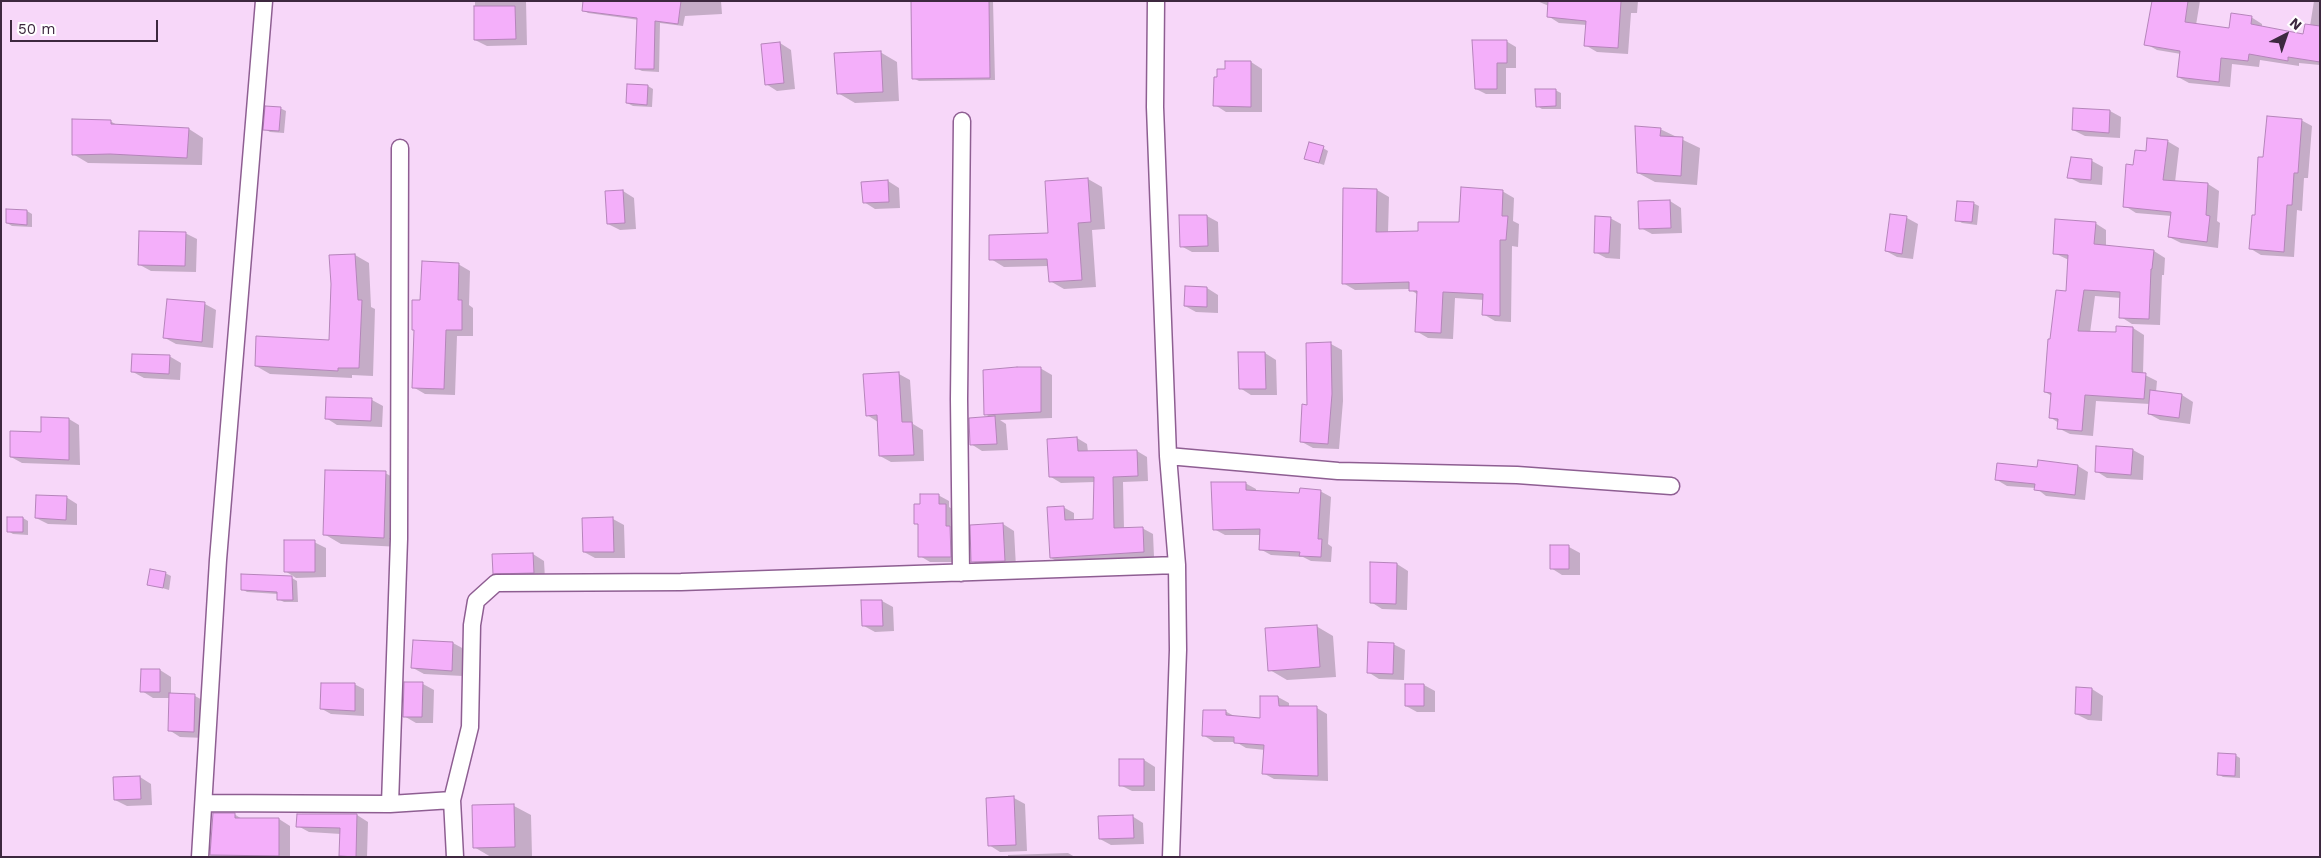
<!DOCTYPE html>
<html>
<head>
<meta charset="utf-8">
<style>
  body { margin:0 }
  #map { position:relative; width:2321px; height:858px; overflow:hidden; background:#f7d7f9; font-family:"Work Sans",sans-serif }
  canvas { display:block }
  .frame { position:absolute; inset:0; border:2px solid #3d283f; pointer-events:none }
  .north { position:absolute; left:2261px; top:10px; width:50px; height:50px; -webkit-text-stroke:4px #fff; paint-order:stroke; rotate:41deg; font-size:14px; font-weight:700; line-height:20px; text-align:center; color:#3d283f }
  .north::after { content:''; display:block; margin:auto; width:18px; height:22px; background:#3d283f; clip-path:polygon(50% 0,100% 100%,50% 72%,0 100%) }
  .scale { position:absolute; left:10px; top:20px; width:148px; height:22px; box-sizing:border-box; border:2px solid #3d283f; border-top:0; padding-left:6px; font-size:15px; line-height:18px; white-space:nowrap; color:#3d283f; -webkit-text-stroke:4px #fff; paint-order:stroke }
</style>
</head>
<body>
<div id="map">
<canvas width="2321" height="858"></canvas>
<div class="frame"></div>
<div class="north">N</div>
<div class="scale">50 m</div>
</div>
<script>
const c = document.querySelector('canvas').getContext('2d');
c.lineJoin = 'round';
function fillPath(path, color) { c.fillStyle = color; c.fill(path, 'evenodd'); }
const shape = rows => new Path2D(rows.map(r => 'M' + r).join(''));
function trace(path, color, width, dash) { c.strokeStyle = color; c.lineWidth = width; c.lineCap = dash ? 'butt' : 'round'; c.setLineDash(dash || []); c.stroke(path); }
const shadow = shape([
  [475,1,526,1,527,45,487,46,475,40],
  [584,1,721,1,722,14,685,16,683,26,660,23,659,72,642,71,636,68,639,20,588,13,583,10],
  [911,1,993,1,995,80,919,81,913,78],
  [1537,1,1638,1,1637,13,1631,13,1628,54,1597,52,1585,45,1587,25,1559,23,1548,16,1549,6],
  [2154,1,2200,1,2196,25,2230,30,2251,17,2262,24,2262,28,2304,35,2310,26,2314,1,2320,1,2320,65,2299,63,2299,66,2260,60,2259,67,2232,64,2230,87,2189,83,2178,77,2181,54,2157,50,2146,44],
  [1506,41,1516,47,1516,68,1506,68,1506,94,1486,94,1476,89,1473,42],
  [780,43,791,50,795,89,777,91,766,84],
  [880,52,897,62,899,101,855,103,838,93],
  [1251,62,1262,69,1262,112,1226,112,1215,105,1219,78,1226,71],
  [648,86,653,89,652,107,633,106,627,103],
  [1555,90,1561,93,1561,109,1542,109,1537,106],
  [280,108,286,111,284,133,270,132,265,129],
  [2110,111,2121,117,2120,138,2085,136,2073,130],
  [2301,120,2312,126,2308,178,2304,178,2302,211,2297,210,2294,257,2261,255,2251,249,2264,159],
  [110,121,119,126,189,129,203,138,202,165,88,163,73,154],
  [1660,129,1700,148,1697,185,1655,182,1638,173],
  [2167,141,2179,148,2175,182,2208,184,2219,191,2217,221,2220,223,2218,248,2181,243,2169,237,2172,216,2136,213,2125,206,2135,166,2147,153],
  [1323,148,1328,151,1324,165,1306,159],
  [2070,159,2092,161,2103,167,2102,185,2080,183,2068,177],
  [1088,179,1102,187,1105,229,1092,230,1096,287,1064,289,1050,281,1049,266,1004,267,991,259,1050,234],
  [888,181,899,188,900,208,875,209,864,202],
  [1377,190,1389,197,1388,233,1419,233,1460,223,1502,191,1514,198,1513,221,1519,224,1518,247,1512,246,1511,322,1495,321,1483,314,1484,300,1455,298,1453,339,1428,338,1416,331,1418,295,1410,289,1355,290,1343,283],
  [623,191,634,198,636,229,620,230,608,224],
  [1670,201,1681,208,1682,233,1652,234,1641,228],
  [1973,203,1979,206,1977,225,1962,223,1957,220],
  [8,210,27,211,32,214,32,227,12,226,7,223],
  [1207,216,1218,222,1219,252,1192,252,1181,246],
  [1610,218,1621,224,1620,259,1606,258,1595,252],
  [1907,218,1918,224,1913,259,1897,257,1886,251],
  [2095,223,2106,230,2106,246,2154,251,2165,258,2164,275,2162,275,2160,325,2132,324,2121,317,2121,298,2095,296,2090,333,2117,333,2133,328,2144,335,2143,374,2157,381,2156,392,2182,395,2193,402,2190,424,2160,420,2149,414,2150,404,2096,401,2093,436,2070,434,2058,428,2059,423,2051,418,2052,396,2045,392,2051,340,2067,293,2069,260,2054,253],
  [185,233,197,239,196,272,151,271,140,265],
  [355,255,369,263,371,307,375,309,373,376,352,375,352,378,270,374,256,366,330,341],
  [458,264,470,271,469,305,473,308,473,336,457,336,455,395,425,394,413,387,415,330,421,301],
  [1207,288,1218,295,1218,313,1196,312,1185,306],
  [205,304,216,310,213,348,176,344,165,338],
  [1331,344,1342,350,1343,401,1339,449,1313,448,1302,442,1308,406],
  [1265,353,1276,360,1277,395,1251,395,1240,388],
  [169,356,181,363,180,380,144,378,133,372],
  [1040,368,1052,375,1052,418,1000,420,1006,424,1008,450,982,451,971,444,992,418,985,414],
  [899,374,910,380,913,424,923,430,924,461,891,462,880,456,878,422,867,415],
  [372,400,383,406,382,427,337,425,326,418],
  [69,419,79,425,80,465,22,463,11,457,42,433],
  [1077,438,1087,444,1088,452,1137,451,1147,457,1148,481,1123,482,1124,529,1142,528,1153,534,1154,557,1062,564,1051,558,1063,507,1074,513,1074,521,1094,520,1095,482,1061,483,1051,477],
  [2133,450,2144,456,2143,480,2107,478,2096,471],
  [2078,466,2088,472,2085,500,2046,496,2036,488,2007,486,1997,480,2038,469],
  [385,473,402,482,401,547,341,544,324,534],
  [1245,483,1256,489,1256,492,1300,494,1320,491,1331,497,1328,544,1332,547,1331,562,1311,561,1303,557,1271,555,1260,549,1261,535,1225,535,1214,529],
  [938,495,949,501,949,507,956,511,961,562,930,562,920,556,919,525,915,523,921,505],
  [66,497,77,504,77,525,48,524,36,518],
  [23,518,28,521,28,535,13,534,8,531],
  [613,519,624,525,625,558,595,558,584,552],
  [1003,524,1014,531,1016,567,983,568,972,561],
  [314,542,326,548,326,577,296,578,285,571],
  [1569,547,1580,553,1580,575,1562,575,1551,568],
  [533,554,544,561,545,579,505,580,494,573],
  [1397,564,1408,571,1407,610,1382,609,1371,602],
  [165,573,171,576,169,590,149,584],
  [292,578,297,581,298,602,284,602,278,599,278,594,247,592,242,589],
  [882,601,893,607,894,631,875,632,864,626],
  [1316,626,1333,636,1336,677,1287,680,1270,670],
  [453,643,464,649,463,676,424,674,413,668],
  [1393,644,1405,650,1404,680,1379,679,1368,672],
  [160,670,171,677,171,695,195,696,206,702,205,738,180,737,169,730,171,698,153,698,142,691],
  [405,683,423,684,434,690,433,723,416,723,404,716],
  [354,684,364,689,364,716,331,714,322,709],
  [1424,685,1435,691,1435,712,1417,712,1406,706],
  [2092,689,2103,696,2102,721,2088,720,2076,714],
  [1278,697,1289,703,1289,707,1317,708,1327,714,1328,781,1274,779,1263,773,1265,750,1246,748,1236,742,1214,742,1203,735,1225,711,1236,717,1261,719],
  [2235,755,2240,758,2240,778,2223,777,2218,774],
  [1144,760,1155,767,1155,791,1132,791,1120,785],
  [140,777,151,784,152,805,127,806,115,800],
  [1014,798,1025,804,1027,851,1000,852,989,845],
  [514,806,531,815,532,856,491,857,474,847],
  [214,814,234,814,242,819,279,819,290,826,290,857,210,857],
  [357,815,368,822,367,857,340,856,341,834,309,832,298,826],
  [1132,816,1143,823,1144,844,1111,845,1100,839],
  [1068,853,1075,857,1008,857,1008,855]
]);
const building = shape([
  [583,1,681,1,678,24,655,21,654,69,635,69,637,18,582,11,583,1],
  [911,1,989,1,990,78,912,79,911,1],
  [1548,1,1621,1,1618,48,1584,46,1586,21,1547,17,1548,1],
  [2152,1,2188,1,2185,22,2229,28,2231,13,2252,16,2251,24,2303,34,2305,24,2320,26,2320,62,2288,57,2288,61,2249,54,2248,61,2221,58,2219,82,2177,77,2180,51,2144,45,2152,1],
  [474,6,515,6,516,39,474,40,474,6],
  [1472,40,1507,40,1507,63,1497,63,1497,89,1475,89,1472,40],
  [780,42,784,83,765,85,761,44,780,42],
  [881,51,883,92,837,94,834,53,881,51],
  [1225,61,1251,61,1251,107,1213,106,1214,77,1217,77,1217,69,1225,69,1225,61],
  [627,84,648,85,647,105,626,103,627,84],
  [1535,89,1556,89,1556,106,1536,107,1535,89],
  [265,106,281,107,279,131,263,130,265,106],
  [2073,108,2110,110,2109,133,2072,130,2073,108],
  [2267,116,2302,119,2298,173,2294,173,2292,205,2287,205,2284,252,2249,249,2252,215,2255,215,2258,157,2263,157,2267,116],
  [72,119,111,120,111,124,189,128,187,158,110,154,72,155,72,119],
  [1635,126,1661,128,1660,136,1683,137,1681,176,1637,173,1635,126],
  [2147,138,2168,140,2163,180,2208,183,2206,215,2210,216,2207,242,2168,237,2171,212,2123,207,2126,164,2133,165,2135,150,2146,151,2147,138],
  [1309,142,1324,146,1319,163,1304,159,1309,142],
  [2071,157,2092,159,2091,180,2067,178,2071,157],
  [1088,178,1091,222,1078,223,1082,280,1049,282,1047,259,989,260,989,235,1048,233,1045,181,1088,178],
  [888,180,889,202,863,203,861,182,888,180],
  [1461,187,1503,190,1502,216,1508,216,1506,240,1500,240,1500,316,1482,315,1483,294,1443,292,1441,333,1415,332,1417,291,1409,291,1409,282,1342,284,1343,188,1377,189,1376,232,1418,231,1418,222,1459,222,1461,187],
  [623,190,625,223,607,224,605,191,623,190],
  [1670,200,1671,228,1639,229,1638,201,1670,200],
  [1957,201,1974,202,1972,222,1955,221,1957,201],
  [6,209,27,210,27,225,6,223,6,209],
  [1890,214,1907,216,1902,254,1885,251,1890,214],
  [1179,215,1207,215,1208,246,1180,247,1179,215],
  [1595,216,1611,217,1609,253,1594,253,1595,216],
  [2055,219,2096,222,2094,244,2154,250,2152,269,2151,269,2149,319,2119,318,2120,292,2084,290,2078,331,2116,332,2116,326,2133,327,2132,372,2146,373,2144,399,2085,395,2082,431,2057,429,2058,419,2049,418,2051,393,2044,392,2048,339,2050,339,2056,290,2066,291,2068,255,2053,254,2055,219],
  [139,231,186,232,185,266,138,265,139,231],
  [355,254,358,300,362,300,359,368,338,368,338,371,255,366,256,336,329,340,331,284,329,255,355,254],
  [422,261,459,263,458,300,462,300,462,330,446,330,444,389,412,388,414,330,412,330,412,300,420,300,422,261],
  [1185,286,1207,287,1207,307,1184,306,1185,286],
  [167,299,205,302,202,342,163,338,167,299],
  [1331,342,1332,394,1328,444,1300,442,1302,404,1307,405,1306,343,1331,342],
  [1238,352,1265,352,1266,389,1239,389,1238,352],
  [132,354,170,355,169,374,131,372,132,354],
  [1017,367,1041,367,1041,412,984,415,983,370,1017,367],
  [899,372,902,422,912,422,914,455,879,456,877,415,866,416,863,374,899,372],
  [2150,390,2182,394,2179,418,2148,414,2150,390],
  [326,397,372,398,371,421,325,419,326,397],
  [995,416,997,444,970,445,969,418,995,416],
  [41,417,69,418,69,460,10,457,10,431,41,432,41,417],
  [1077,437,1078,451,1137,450,1138,476,1113,477,1114,528,1143,527,1144,552,1050,558,1047,507,1064,506,1065,520,1093,519,1094,477,1049,477,1047,439,1077,437],
  [2096,446,2133,449,2131,475,2095,472,2096,446],
  [2038,460,2078,465,2075,495,2034,490,2035,484,1995,480,1997,463,2037,467,2038,460],
  [325,470,386,471,384,538,323,535,325,470],
  [1211,482,1246,482,1246,490,1299,493,1300,488,1321,490,1318,539,1322,539,1321,557,1299,556,1300,552,1259,550,1260,529,1213,530,1211,482],
  [920,494,939,494,939,504,946,504,946,526,950,526,951,557,918,557,918,524,914,524,914,504,920,504,920,494],
  [36,495,67,496,66,520,35,518,36,495],
  [7,517,23,517,23,532,7,532,7,517],
  [613,517,614,552,583,552,582,518,613,517],
  [1003,523,1005,561,971,562,970,525,1003,523],
  [284,540,315,540,315,572,284,572,284,540],
  [1550,545,1569,545,1569,569,1550,569,1550,545],
  [533,553,534,573,493,574,492,554,533,553],
  [1370,562,1397,563,1396,604,1370,603,1370,562],
  [150,569,166,572,163,588,147,585,150,569],
  [241,574,292,576,293,600,277,600,277,592,241,590,241,574],
  [861,600,882,600,883,626,862,626,861,600],
  [1317,625,1320,667,1268,671,1265,628,1317,625],
  [413,640,453,642,452,671,411,668,413,640],
  [1368,642,1394,643,1393,674,1367,673,1368,642],
  [141,669,160,669,160,692,140,692,141,669],
  [404,682,423,682,422,717,403,717,404,682],
  [321,683,355,683,355,711,320,709,321,683],
  [1405,684,1424,684,1424,706,1405,706,1405,684],
  [2076,687,2092,688,2091,715,2075,714,2076,687],
  [169,693,195,694,194,732,168,731,169,693],
  [1260,696,1278,696,1279,706,1317,706,1318,776,1262,774,1264,745,1234,743,1234,737,1202,736,1203,710,1226,710,1226,715,1260,718,1260,696],
  [2218,753,2236,754,2235,776,2217,775,2218,753],
  [1119,759,1144,759,1144,786,1119,786,1119,759],
  [140,776,141,799,114,800,113,777,140,776],
  [1014,796,1016,845,988,846,986,798,1014,796],
  [514,804,515,847,473,848,472,805,514,804],
  [213,813,235,813,235,818,279,818,279,856,210,855,213,813],
  [297,814,357,814,356,857,339,856,340,828,296,827,297,814],
  [1133,815,1134,838,1099,839,1098,816,1133,815]
]);
const minor = shape([
  [1156,1,1155,107,1168,456,1177,565,1178,650,1171,857],
  [1168,456,1338,471,1517,475,1671,486],
  [961,573,959,399,962,121],
  [204,803,390,804,452,800],
  [390,804,399,539,400,148],
  [200,857,218,560,264,1],
  [455,857,452,800,470,727,472,625,476,601,496,583,681,582,1177,565]
]);
fillPath(shadow, '#0003');
fillPath(building, '#f4affa');
trace(building, '#b584ba', 1);
trace(minor, '#8e5e92', 19);
trace(minor, '#fff', 16);
</script>
</body>
</html>
